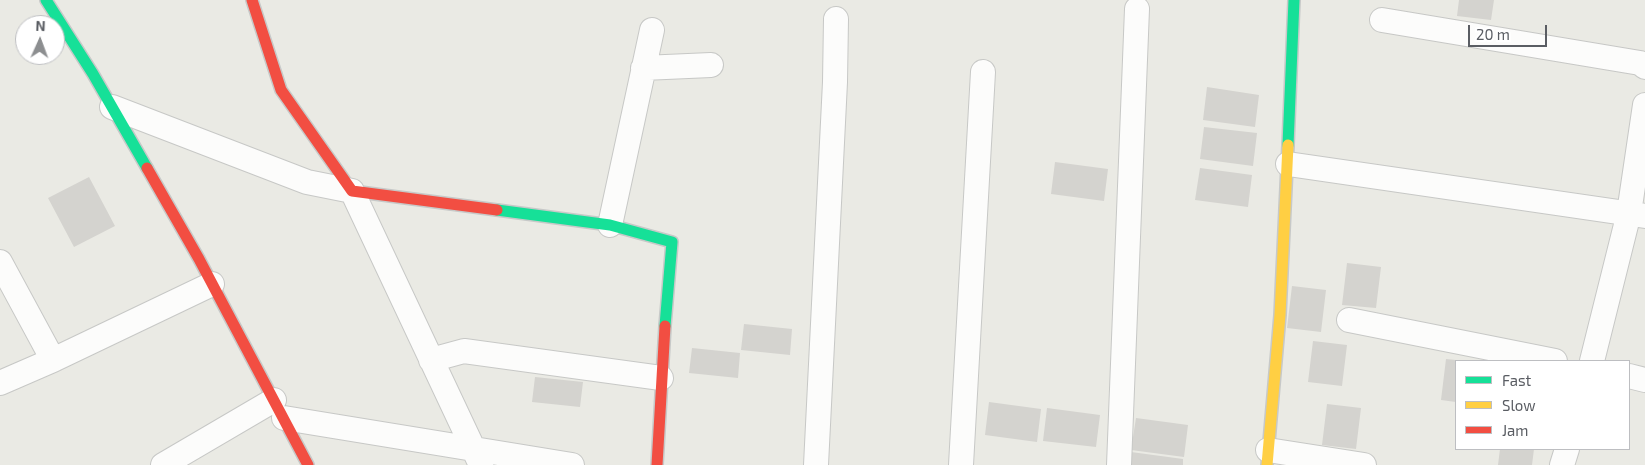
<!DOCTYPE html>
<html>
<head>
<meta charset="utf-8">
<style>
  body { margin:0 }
  #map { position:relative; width:1645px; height:465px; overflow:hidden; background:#eaeae4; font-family:"Exo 2",sans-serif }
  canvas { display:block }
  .legend { position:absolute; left:1455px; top:360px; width:175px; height:90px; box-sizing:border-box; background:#fff; border:1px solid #bdbec1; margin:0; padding:6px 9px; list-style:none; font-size:15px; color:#5a5d63 }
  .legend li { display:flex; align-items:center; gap:10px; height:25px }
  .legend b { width:25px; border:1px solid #bdbec1 }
  .north { position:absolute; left:15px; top:15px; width:50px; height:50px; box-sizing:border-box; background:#fff; border:1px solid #bdbec1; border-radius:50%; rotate:2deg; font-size:14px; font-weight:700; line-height:20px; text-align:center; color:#5a5d63 }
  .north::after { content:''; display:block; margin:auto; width:18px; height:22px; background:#8c8e90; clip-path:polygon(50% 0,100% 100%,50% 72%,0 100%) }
  .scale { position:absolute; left:1468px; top:25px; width:79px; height:22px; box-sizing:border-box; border:2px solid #5a5d63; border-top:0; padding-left:6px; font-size:15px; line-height:18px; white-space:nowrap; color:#5a5d63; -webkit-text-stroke:4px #fff; paint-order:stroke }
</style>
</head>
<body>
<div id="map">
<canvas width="1645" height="465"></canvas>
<ul class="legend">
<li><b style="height:6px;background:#16e098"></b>Fast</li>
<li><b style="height:6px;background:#ffcf43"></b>Slow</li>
<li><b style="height:6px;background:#f24e42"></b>Jam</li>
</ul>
<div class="north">N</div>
<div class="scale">20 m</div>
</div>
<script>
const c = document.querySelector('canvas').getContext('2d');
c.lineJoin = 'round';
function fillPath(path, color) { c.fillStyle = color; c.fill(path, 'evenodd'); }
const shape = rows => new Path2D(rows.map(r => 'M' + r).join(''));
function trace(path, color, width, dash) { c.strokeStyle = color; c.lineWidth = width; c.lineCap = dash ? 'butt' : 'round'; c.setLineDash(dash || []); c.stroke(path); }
const building = shape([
  [1459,0,1494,0,1491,20,1457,16],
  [1207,87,1259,95,1255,127,1203,120],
  [1204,127,1257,133,1253,166,1200,159],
  [1055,162,1108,169,1104,201,1051,194],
  [1200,168,1252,175,1248,207,1195,200],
  [89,177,115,226,74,247,48,198],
  [1347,263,1381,267,1376,308,1342,305],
  [1292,286,1326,290,1321,332,1287,328],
  [744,324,792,329,790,355,741,350],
  [1313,341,1347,345,1342,386,1308,382],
  [692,348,740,353,738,378,689,373],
  [1446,359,1456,360,1456,402,1441,400],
  [535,377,583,382,580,407,532,402],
  [989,402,1041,409,1037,442,985,435],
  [1327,404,1361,408,1356,449,1322,445],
  [1047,408,1100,415,1096,447,1043,441],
  [1136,418,1188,425,1184,457,1131,450],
  [1500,449,1534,449,1532,465,1498,465],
  [1131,452,1183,459,1183,465,1129,465]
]);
const street = shape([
  [1382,20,1640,63,1645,67],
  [643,68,711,65],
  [112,107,307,182,352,191,481,465],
  [1288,164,1645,216],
  [610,225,652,30],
  [0,262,53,360,212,284],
  [1349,320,1555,361],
  [431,360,464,351,661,378],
  [1592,361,1629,213,1645,105],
  [1629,376,1645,380],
  [0,383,53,360],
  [284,418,572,465],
  [1268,450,1364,465],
  [163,465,274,400],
  [816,465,835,82,836,19],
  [961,465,983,72],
  [1119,465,1137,9],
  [1562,465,1567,449]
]);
const fast = shape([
  [46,0,93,74,147,168],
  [1288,145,1294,0],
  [497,210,610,225,672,242,665,326]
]);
const slow = shape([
  [1267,465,1280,315,1288,145]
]);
const jam = shape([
  [252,0,281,90,352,191,497,210],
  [147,168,199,259,308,465],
  [657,465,665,326]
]);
fillPath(building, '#d4d3cf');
trace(street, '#c7c8c6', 26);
trace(fast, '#c7c9c8', 14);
trace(slow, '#c7c9c8', 14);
trace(jam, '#c7c9c8', 14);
trace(street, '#fcfcfb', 24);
trace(fast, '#16e098', 11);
trace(slow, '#ffcf43', 11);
trace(jam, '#f24e42', 11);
</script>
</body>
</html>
